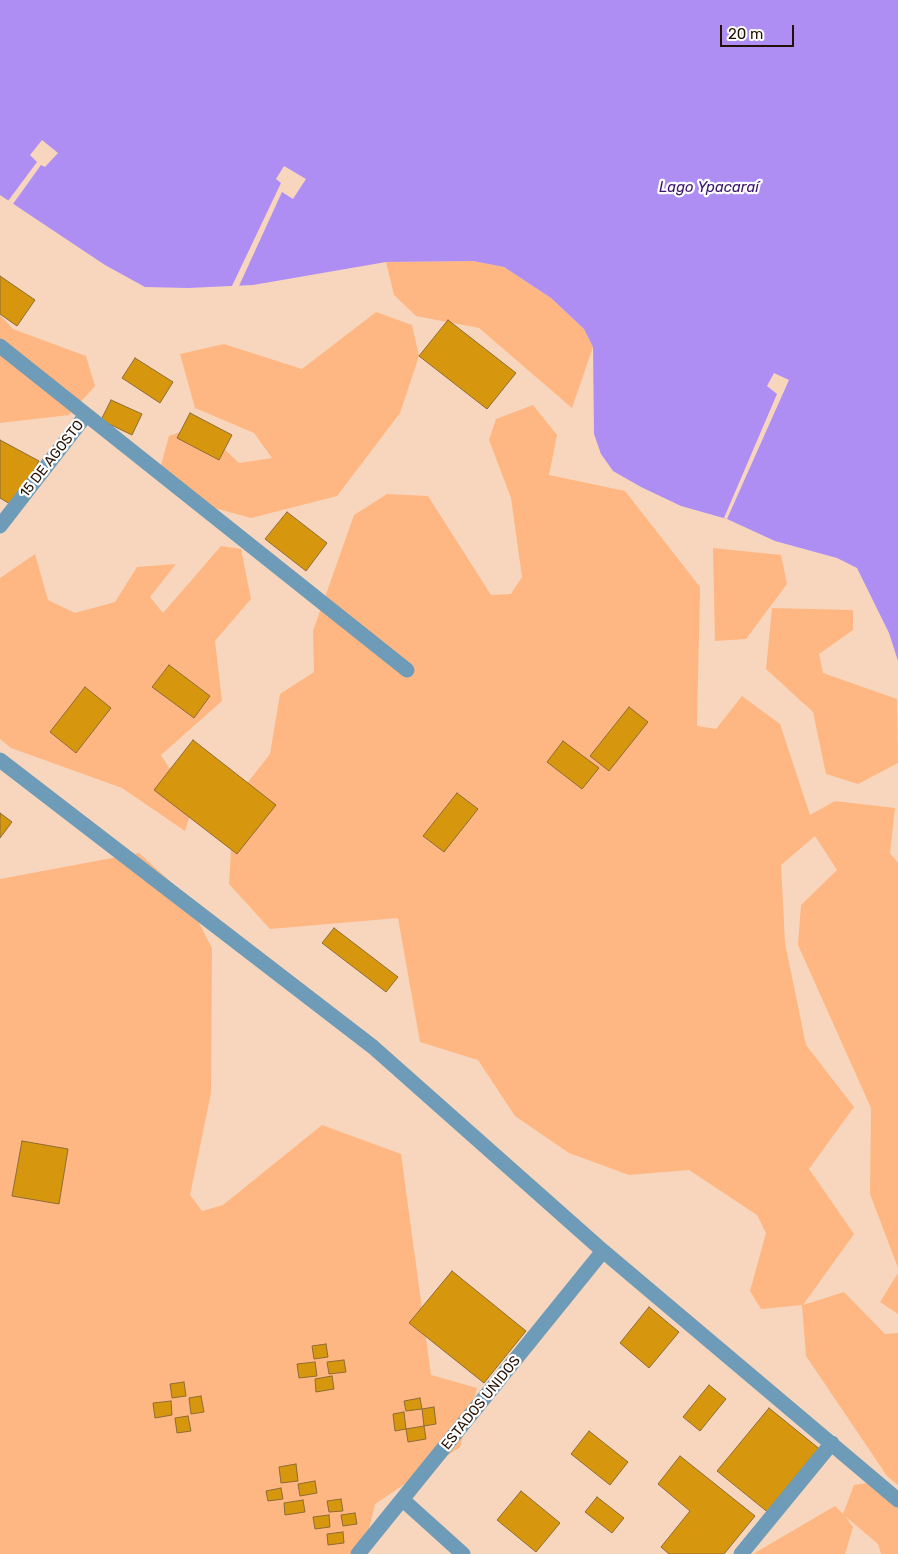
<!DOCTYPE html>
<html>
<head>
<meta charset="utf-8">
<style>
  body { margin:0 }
  #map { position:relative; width:898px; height:1554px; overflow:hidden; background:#f7d6bd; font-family:Rubik,sans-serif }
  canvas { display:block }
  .scale { position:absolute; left:720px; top:25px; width:74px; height:22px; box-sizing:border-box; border:2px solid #241103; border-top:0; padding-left:6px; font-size:15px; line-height:18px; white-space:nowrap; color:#241103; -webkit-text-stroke:4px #fefefe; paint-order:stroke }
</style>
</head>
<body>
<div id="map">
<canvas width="898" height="1554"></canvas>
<div class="scale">20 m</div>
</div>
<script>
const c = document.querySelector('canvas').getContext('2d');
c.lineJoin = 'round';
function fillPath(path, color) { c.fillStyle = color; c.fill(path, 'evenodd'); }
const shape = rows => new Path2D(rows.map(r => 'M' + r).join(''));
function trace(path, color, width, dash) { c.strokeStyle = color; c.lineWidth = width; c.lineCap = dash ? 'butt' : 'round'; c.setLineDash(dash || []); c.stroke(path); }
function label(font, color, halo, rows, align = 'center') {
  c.font = font + ' Rubik,sans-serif'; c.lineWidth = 4.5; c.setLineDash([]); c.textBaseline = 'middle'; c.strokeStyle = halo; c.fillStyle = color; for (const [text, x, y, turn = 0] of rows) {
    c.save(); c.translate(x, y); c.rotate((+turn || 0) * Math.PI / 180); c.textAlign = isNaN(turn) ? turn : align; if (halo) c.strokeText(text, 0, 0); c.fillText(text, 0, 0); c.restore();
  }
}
const green = shape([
  [473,261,504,267,551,298,584,329,593,347,572,408,479,328,416,316,394,295,386,262],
  [376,312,412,325,419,356,400,413,337,496,251,518,196,503,161,465,169,436,199,425,239,463,272,458,254,433,195,408,180,354,224,344,302,369],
  [0,315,13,329,86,356,95,386,69,415,0,423],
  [533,405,557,435,549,475,625,491,700,587,697,726,716,729,742,696,780,724,810,815,835,801,895,808,890,853,898,863,898,1268,870,1194,871,1108,798,945,801,905,837,870,815,836,781,865,785,943,806,1045,854,1107,809,1169,854,1234,803,1305,844,1292,885,1334,898,1333,898,1485,887,1476,806,1356,802,1305,761,1309,750,1291,766,1233,757,1215,689,1170,629,1175,569,1153,515,1116,478,1060,420,1042,398,918,270,929,229,884,234,800,270,754,280,694,314,672,313,631,354,515,387,494,428,496,491,595,511,594,522,577,511,498,489,440,496,419],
  [221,546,241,549,251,599,215,641,222,701,161,755,193,805,185,831,122,788,11,748,0,739,0,578,35,554,48,600,75,613,115,602,137,567,176,564,150,597,163,613],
  [713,548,781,555,787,584,746,639,715,641],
  [772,608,853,610,853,630,819,654,823,673,897,699,898,763,858,784,826,774,813,712,766,669],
  [139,853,184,894,212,948,211,1093,190,1195,202,1211,223,1205,322,1125,401,1154,431,1375,477,1388,460,1447,375,1504,363,1554,0,1554,0,879],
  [898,1273,898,1314,880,1302],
  [875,1482,898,1495,898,1554,881,1554,878,1544,845,1516,853,1527,845,1554,753,1554,835,1506,843,1514,854,1485]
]);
const water = shape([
  [0,0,898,0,898,661,889,633,857,568,837,558,775,541,727,519,681,506,641,487,613,471,601,454,594,434,593,347,584,329,551,298,504,267,473,261,386,262,253,285,188,288,145,287,105,265,0,195]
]);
const pier = shape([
  [42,140,58,153,45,167,41,165,13,204,8,201,37,162,30,155],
  [284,166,306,179,293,199,282,192,239,286,232,286,281,183,276,179],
  [774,373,789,380,727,519,724,518,777,394,767,386]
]);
const building = shape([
  [0,276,35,300,17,326,0,314,0,276],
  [448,320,516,373,487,409,419,356,448,320],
  [135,358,173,382,160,403,122,378,135,358],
  [111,400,142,414,132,435,101,420,111,400],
  [190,413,232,435,219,460,177,438,190,413],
  [0,440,39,461,15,507,0,498,0,440],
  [287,512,327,543,306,571,265,539,287,512],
  [169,665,210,696,194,718,152,687,169,665],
  [85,687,111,708,76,753,50,732,85,687],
  [629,707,648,722,609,771,590,756,629,707],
  [193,740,276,805,237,854,154,790,193,740],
  [563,741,599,768,582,789,547,762,563,741],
  [457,793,478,809,444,852,423,836,457,793],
  [0,813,12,822,0,838,0,813],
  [334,928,398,977,386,992,322,943,334,928],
  [22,1141,68,1149,59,1204,12,1196,22,1141],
  [452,1271,526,1331,484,1383,409,1323,452,1271],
  [649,1307,679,1332,649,1368,620,1343,649,1307],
  [326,1344,328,1357,314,1359,312,1346,326,1344],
  [344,1360,346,1372,329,1374,327,1362,344,1360],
  [315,1362,317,1376,299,1378,297,1364,315,1362],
  [332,1376,334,1389,316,1392,315,1379,332,1376],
  [184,1382,186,1396,172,1398,170,1384,184,1382],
  [709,1385,726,1399,700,1431,683,1417,709,1385],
  [201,1396,204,1412,191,1414,189,1398,201,1396],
  [420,1398,422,1409,406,1411,404,1401,420,1398],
  [171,1401,172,1415,155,1418,153,1403,171,1401],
  [434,1407,436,1424,424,1426,422,1409,434,1407],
  [769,1408,822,1451,770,1514,717,1471,769,1408],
  [404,1412,406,1429,395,1431,393,1414,404,1412],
  [188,1416,191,1431,177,1433,175,1418,188,1416],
  [424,1426,426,1439,408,1442,406,1429,424,1426],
  [589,1431,628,1462,610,1485,571,1454,589,1431],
  [680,1456,755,1516,724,1554,669,1554,661,1547,690,1511,658,1484,680,1456],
  [296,1464,298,1481,281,1483,279,1467,296,1464],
  [315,1481,317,1493,300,1496,298,1484,315,1481],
  [281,1488,283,1499,268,1501,266,1491,281,1488],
  [521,1491,560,1523,536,1552,497,1520,521,1491],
  [597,1497,624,1518,612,1533,585,1512,597,1497],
  [341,1499,343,1511,329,1512,327,1501,341,1499],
  [303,1500,305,1512,285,1515,284,1503,303,1500],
  [355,1513,357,1524,343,1526,341,1515,355,1513],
  [329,1515,330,1527,315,1529,313,1517,329,1515],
  [343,1532,344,1543,328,1545,327,1534,343,1532]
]);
const street = shape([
  [0,346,407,670],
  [0,526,86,415],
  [0,760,373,1047,603,1251,898,1500],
  [403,1500,463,1554],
  [358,1554,603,1251],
  [741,1554,832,1443]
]);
const streetNames = [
  ["15 DE AGOSTO",52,459,-52],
  ["ESTADOS UNIDOS",481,1403,-51]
];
const waterNames = [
  ["Lago Ypacaraí",709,188]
];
fillPath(green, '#feb782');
fillPath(water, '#af8ef4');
fillPath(pier, '#f7d6bd');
fillPath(building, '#d6960d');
trace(building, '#8e6c36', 1);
trace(street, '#6d9bb8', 15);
label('14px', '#241103', '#fefefe', streetNames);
label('italic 15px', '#3c156e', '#fefefe', waterNames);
</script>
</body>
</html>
